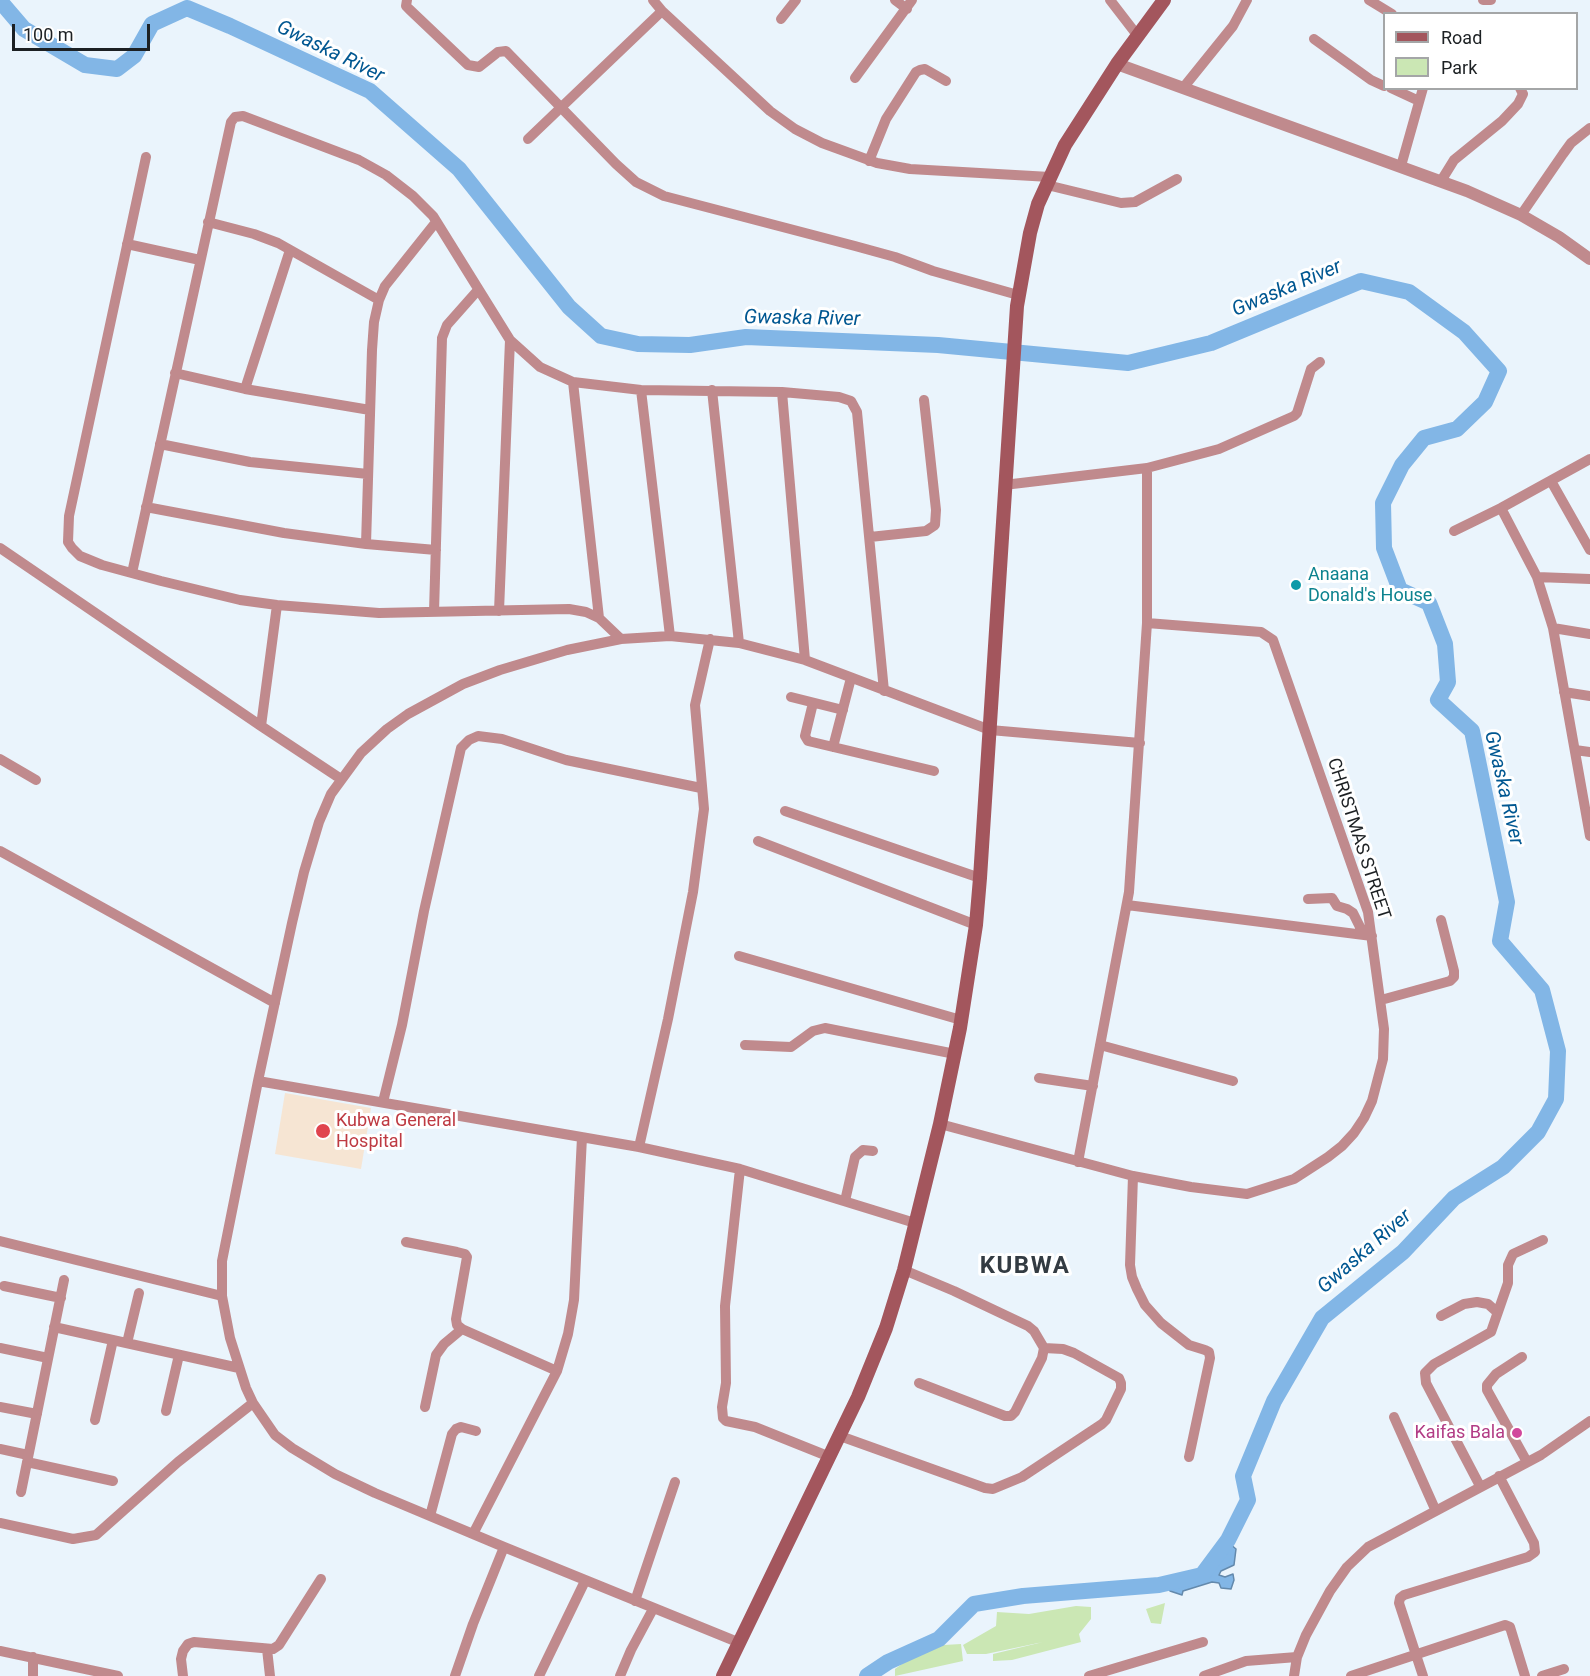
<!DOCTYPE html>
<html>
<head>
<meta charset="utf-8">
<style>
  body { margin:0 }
  #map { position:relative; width:1590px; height:1676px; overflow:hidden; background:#eaf4fc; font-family:Roboto,sans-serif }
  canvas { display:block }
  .legend { position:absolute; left:1383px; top:12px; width:195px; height:78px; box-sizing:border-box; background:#fff; border:2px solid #a4a6a7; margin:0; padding:8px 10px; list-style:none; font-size:18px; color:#1c2023 }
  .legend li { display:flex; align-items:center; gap:12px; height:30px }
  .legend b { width:30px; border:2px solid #a4a6a7 }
  .scale { position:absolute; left:12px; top:24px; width:138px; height:27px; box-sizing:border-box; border:3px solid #1c2023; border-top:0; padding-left:8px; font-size:18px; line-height:21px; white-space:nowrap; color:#1c2023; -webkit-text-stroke:4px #fff; paint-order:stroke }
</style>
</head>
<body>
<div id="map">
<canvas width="1590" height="1676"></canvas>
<ul class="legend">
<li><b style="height:8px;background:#a3565d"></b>Road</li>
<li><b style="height:16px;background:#cbe7b4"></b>Park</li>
</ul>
<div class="scale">100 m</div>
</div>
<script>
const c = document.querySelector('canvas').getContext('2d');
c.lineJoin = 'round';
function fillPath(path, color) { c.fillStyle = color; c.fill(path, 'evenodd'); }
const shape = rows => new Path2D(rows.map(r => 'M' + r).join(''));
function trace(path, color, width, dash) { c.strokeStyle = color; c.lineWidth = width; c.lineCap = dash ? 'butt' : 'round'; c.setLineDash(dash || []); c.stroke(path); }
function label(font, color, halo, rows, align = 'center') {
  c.font = font + ' Roboto,sans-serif'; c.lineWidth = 6; c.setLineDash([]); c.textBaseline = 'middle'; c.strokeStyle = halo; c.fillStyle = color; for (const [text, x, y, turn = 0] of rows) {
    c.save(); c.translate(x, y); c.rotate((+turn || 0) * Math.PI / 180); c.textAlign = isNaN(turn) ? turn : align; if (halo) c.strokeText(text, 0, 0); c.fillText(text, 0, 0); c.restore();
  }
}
const medical = shape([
  [285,1093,371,1108,361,1169,275,1154]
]);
const green = shape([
  [1165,1603,1161,1624,1151,1623,1146,1609],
  [1076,1606,1091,1607,1091,1619,1079,1634,1081,1642,1012,1660,993,1661,993,1654,1043,1642,986,1654,967,1654,963,1645,996,1626,997,1612,1029,1614],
  [961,1644,963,1661,895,1676,895,1669,906,1661,944,1645]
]);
const water = shape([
  [1229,1543,1236,1549,1234,1565,1221,1571,1219,1575,1225,1577,1233,1574,1234,1580,1231,1589,1221,1588,1219,1583,1212,1582,1183,1591,1182,1595,1170,1591,1167,1585,1204,1576,1229,1543]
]);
const river = shape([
  [0,1,24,29,85,65,117,69,134,56,152,24,187,8,230,26,370,91,459,169,569,307,601,336,638,344,690,345,746,337,938,345,1128,363,1211,343,1361,281,1409,292,1464,332,1499,371,1485,402,1457,429,1424,438,1402,465,1383,503,1384,548,1400,590,1429,603,1445,644,1448,682,1438,700,1472,731,1507,902,1500,941,1542,990,1558,1051,1556,1099,1538,1132,1503,1167,1454,1198,1403,1252,1322,1318,1274,1401,1243,1476,1248,1500,1228,1540,1202,1575,1159,1585,1023,1596,974,1604,939,1639,888,1662,867,1676]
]);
const minor = shape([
  [407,0,406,6,409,9,468,65,479,67,498,52,506,51,616,164,636,182,664,196,855,246,895,257,933,271,1018,295],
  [653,0,662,11,770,111,795,129,822,143,877,163,910,169,1050,177],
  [895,0,907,9],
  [1110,0,1137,35],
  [1369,0,1392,14],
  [1483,0,1491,0],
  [781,19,796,0],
  [1314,39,1371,80,1384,86],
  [855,78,912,0],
  [1183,88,1233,26,1247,0],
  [1391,88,1419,101],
  [528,139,662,11],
  [146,157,69,516,68,542,72,548,80,556,102,565,161,581,240,600,277,605,379,613,569,609,586,612,599,618,621,639],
  [869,161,886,119,916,72,920,70,925,69,946,81],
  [1401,166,1423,88],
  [1441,181,1454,160,1502,121,1518,104,1523,94,1520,88],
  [1047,185,1121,203,1135,202,1177,179],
  [1521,215,1563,154,1571,143,1590,128],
  [208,222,254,234,278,243,379,300],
  [127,244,200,260],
  [175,373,245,389,370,410],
  [573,382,599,618],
  [245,389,290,250],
  [641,390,670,636],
  [712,390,739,643],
  [782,392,805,660],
  [160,444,250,462,368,474],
  [1551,481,1590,550],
  [1004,485,1147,468,1219,449,1294,416,1297,413,1311,369,1320,362],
  [146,507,284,533,366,544,436,550],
  [1501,508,1537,577,1553,628,1590,836],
  [1454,531,1501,508,1590,459],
  [870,537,926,531,935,525,936,510,924,400],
  [366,544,372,350,374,322,379,300,385,286,436,222],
  [0,548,261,726,341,779],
  [132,573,231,122,235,117,243,116,359,160,386,175,413,196,433,216,510,340,540,367,573,382,641,390,782,392,839,397,851,401,857,412,884,691],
  [1537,577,1590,579],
  [499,611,510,340],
  [434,612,442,338,447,325,478,290],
  [1553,628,1590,634],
  [1564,692,1590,696],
  [791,697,843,710],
  [813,703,805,736,808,741,934,771],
  [261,726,277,605],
  [833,747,851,678],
  [1575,750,1590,752],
  [0,759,36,780],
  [785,811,980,878],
  [758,841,976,925],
  [0,851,275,1003],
  [1308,899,1332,898,1337,906,1347,909,1353,913,1364,935],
  [1127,905,1372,936],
  [739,956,961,1020],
  [1381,1000,1450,981,1454,977,1454,971,1441,920],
  [745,1045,791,1047,813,1031,825,1028,955,1054],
  [1100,1045,1233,1081],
  [1039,1078,1093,1086],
  [258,1081,639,1147,740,1169,915,1223],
  [383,1102,402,1025,424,911,461,748,469,740,478,736,502,739,566,760,701,788],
  [940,1124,1133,1176,1191,1187,1247,1194,1294,1179,1328,1157,1342,1146,1354,1133,1364,1118,1372,1101,1383,1059,1384,1029,1368,912,1273,640,1261,632,1147,623],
  [639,1147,668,1019,693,892,704,809,695,705,710,639],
  [1078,1162,1129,892,1147,623,1147,468],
  [740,1169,725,1306,726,1383,722,1407,723,1418,726,1421,755,1427,830,1457],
  [1133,1176,1130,1265,1132,1277,1137,1289,1145,1305,1161,1323,1189,1345,1205,1350,1209,1352,1210,1358,1189,1457],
  [845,1201,855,1157,863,1150,873,1151],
  [0,1241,222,1296],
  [406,1242,457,1252,465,1254,467,1257,456,1319,457,1325,462,1329,557,1371],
  [904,1270,954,1291,1028,1326,1034,1331,1044,1348,1042,1358,1015,1412,1011,1416,1005,1416,919,1383],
  [4,1286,61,1298],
  [1441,1316,1464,1304,1477,1302,1488,1304,1497,1312],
  [54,1327,239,1368],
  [127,1343,139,1293],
  [0,1348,48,1358],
  [1522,1357,1496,1374,1487,1385,1487,1390,1527,1462],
  [0,1407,37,1414],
  [425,1407,436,1355,444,1344,462,1329],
  [166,1411,179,1355],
  [1394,1417,1435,1509],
  [95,1420,113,1340],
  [840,1436,985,1488,993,1489,1022,1477,1102,1424,1106,1420,1121,1389,1121,1383,1119,1378,1074,1353,1063,1349,1044,1348],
  [0,1449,28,1455],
  [27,1462,113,1481],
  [1480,1486,1426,1383,1425,1373,1434,1364,1491,1332,1508,1283,1508,1265,1513,1254,1543,1240],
  [21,1492,64,1280],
  [430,1516,452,1434,456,1429,461,1427,476,1431],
  [0,1523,73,1539,96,1535,178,1462,253,1403],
  [473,1534,557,1371,568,1334,574,1300,582,1137],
  [635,1601,675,1482],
  [740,1643,504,1547,375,1493,335,1474,292,1448,275,1435,253,1403,246,1388,230,1338,222,1296,222,1261,258,1081,292,923,304,872,319,822,331,794,361,753,387,729,408,714,463,684,500,670,567,650,621,639,670,636,739,643,805,660,990,730,1140,743],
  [267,1649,270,1676],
  [0,1651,118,1676],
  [33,1657,33,1676],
  [183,1676,181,1659,183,1651,188,1644,194,1642,273,1649,279,1645,321,1579],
  [455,1676,473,1624,504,1547],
  [539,1676,585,1581],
  [620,1676,631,1650,653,1609],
  [1089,1676,1203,1642],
  [1204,1676,1246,1661,1297,1657],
  [1294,1676,1297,1657,1306,1635,1330,1591,1347,1567,1368,1547,1541,1455,1590,1421],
  [1351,1676,1505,1625,1510,1627,1525,1676],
  [1423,1676,1399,1603,1400,1598,1404,1595,1528,1557,1535,1552,1534,1543,1499,1476],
  [1542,1676,1564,1669]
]);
const tertiary = shape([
  [1117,64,1467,191,1521,215,1559,237,1590,259]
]);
const secondary = shape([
  [723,1676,858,1397,886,1328,904,1270,940,1124,960,1028,976,925,980,878,1017,306,1030,233,1038,204,1065,145,1117,64,1164,0]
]);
const markers = [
  [1296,585,6,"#0f9aa8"],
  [323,1131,8,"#e0444e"],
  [1517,1433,6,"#d1479c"]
];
const cultureNames = [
  ["Anaana",1308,575],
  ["Donald's House",1308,596]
];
const streetNames = [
  ["CHRISTMAS STREET",1358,839,72]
];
const healthNames = [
  ["Kubwa General",336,1121],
  ["Hospital",336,1142]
];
const hotelNames = [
  ["Kaifas Bala",1505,1433]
];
const waterNames = [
  ["Gwaska River",330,52,26],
  ["Gwaska River",1287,289,-23],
  ["Gwaska River",802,319,1],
  ["Gwaska River",1503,788,77],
  ["Gwaska River",1365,1252,-41]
];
const districtNames = [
  ["KUBWA",1025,1267]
];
fillPath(medical, '#f6e5d3');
fillPath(green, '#cbe7b4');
fillPath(water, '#82b6e6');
trace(water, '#6389ac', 1.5);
trace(river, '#82b6e6', 16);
trace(minor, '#c08a8d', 10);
trace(tertiary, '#c08a8d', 12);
trace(secondary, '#a3565d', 14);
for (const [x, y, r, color] of markers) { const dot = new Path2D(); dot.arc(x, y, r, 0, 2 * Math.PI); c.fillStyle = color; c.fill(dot); trace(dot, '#fff', 2); }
label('18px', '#0d838f', '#fff', cultureNames, 'left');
label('18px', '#1c2023', '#fff', streetNames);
label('18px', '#be3a42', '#fff', healthNames, 'left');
label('18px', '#b23c85', '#fff', hotelNames, 'right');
label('italic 20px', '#005791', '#fff', waterNames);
c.letterSpacing = '1.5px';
label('bold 24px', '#333b42', '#fff', districtNames);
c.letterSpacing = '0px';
</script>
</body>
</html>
